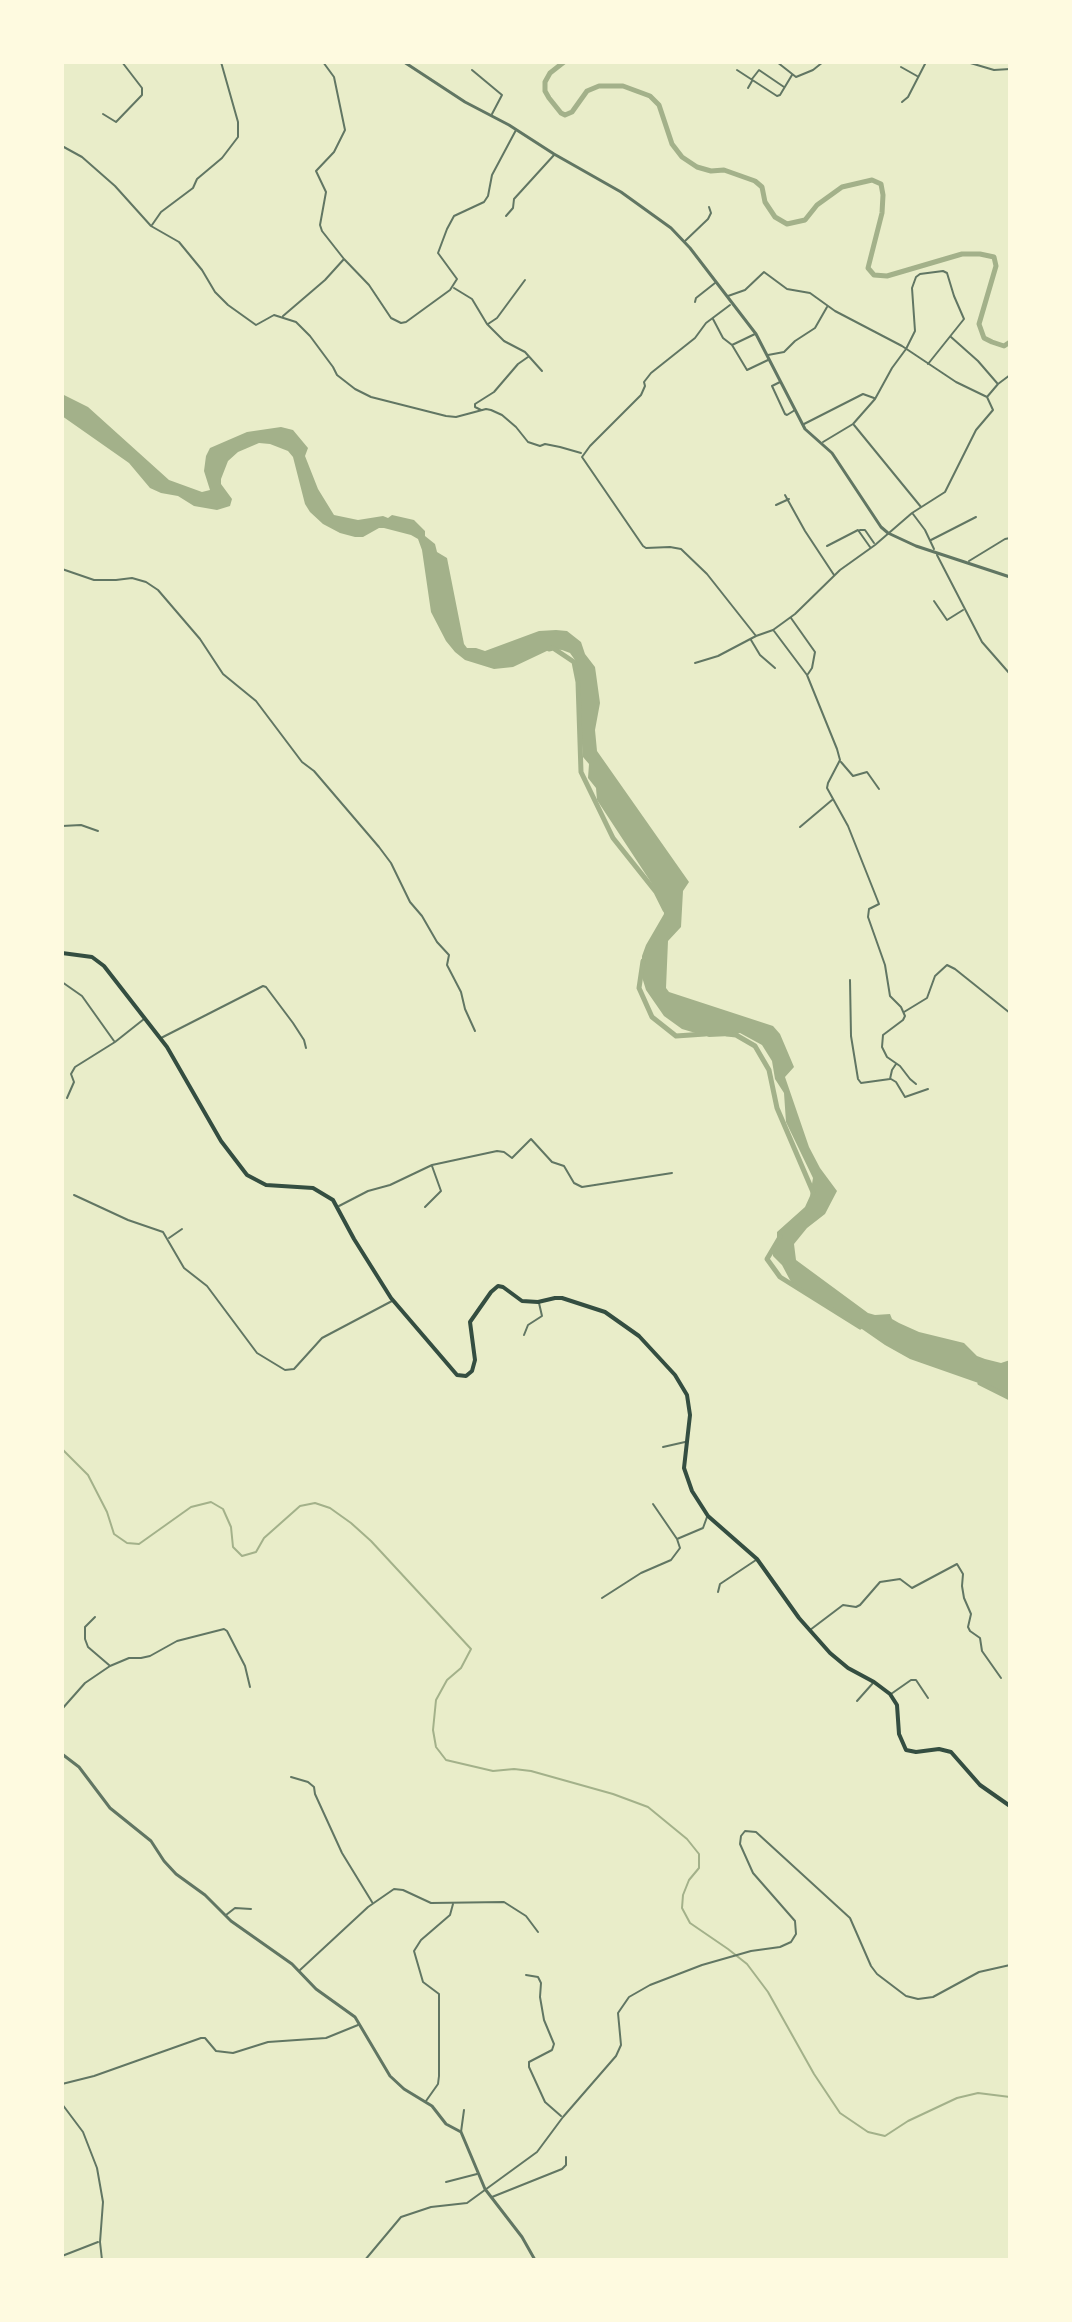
<!DOCTYPE html>
<html>
<head>
<meta charset="utf-8">
<style>
  body { margin:0 }
  #map { position:relative; width:1072px; height:2322px; overflow:hidden; background:#e9edc9; font-family:Ubuntu,sans-serif }
  canvas { display:block }
  .frame { position:absolute; inset:0; border:64px solid #fefae0; pointer-events:none }
</style>
</head>
<body>
<div id="map">
<canvas width="1072" height="2322"></canvas>
<div class="frame"></div>
</div>
<script>
const c = document.querySelector('canvas').getContext('2d');
c.lineJoin = 'round';
function fillPath(path, color) { c.fillStyle = color; c.fill(path, 'evenodd'); }
const shape = rows => new Path2D(rows.map(r => 'M' + r).join(''));
function trace(path, color, width, dash) { c.strokeStyle = color; c.lineWidth = width; c.lineCap = dash ? 'butt' : 'round'; c.setLineDash(dash || []); c.stroke(path); }
const water = shape([
  [62,394,88,407,169,480,202,492,210,490,204,471,206,456,210,448,247,432,281,427,293,430,308,448,305,456,318,489,334,515,358,520,383,516,388,518,392,515,414,520,425,531,425,536,435,544,437,552,447,558,464,644,467,648,476,648,485,651,539,631,556,630,567,631,581,642,585,654,595,667,596,674,600,703,595,730,597,751,689,882,683,891,681,927,668,941,666,988,669,992,773,1026,780,1034,794,1067,785,1077,809,1147,820,1168,837,1191,825,1214,807,1228,794,1244,796,1260,868,1313,875,1315,890,1314,892,1319,899,1323,919,1332,964,1343,977,1356,985,1359,1001,1363,1010,1360,1010,1397,987,1386,910,1359,885,1345,823,1302,814,1300,791,1282,782,1265,773,1256,772,1249,777,1241,777,1232,805,1207,810,1196,813,1178,786,1122,784,1093,775,1079,772,1061,762,1045,740,1033,730,1036,709,1037,682,1029,664,1016,646,990,642,977,642,956,646,945,664,914,663,905,658,893,597,800,596,788,588,778,589,764,583,757,582,744,577,670,575,660,570,653,562,650,551,649,513,667,494,669,465,660,455,652,446,641,431,612,422,550,418,539,411,535,384,528,379,528,363,537,355,537,340,533,323,524,310,512,305,504,293,457,288,451,270,444,259,443,238,452,228,461,221,479,221,484,232,499,230,506,217,510,194,506,178,496,161,493,150,488,129,463,62,416]
]);
const stream = shape([
  [62,1449,88,1475,107,1512,114,1534,127,1543,139,1544,191,1507,211,1502,223,1509,231,1527,233,1547,242,1556,256,1552,264,1538,300,1506,315,1503,330,1508,351,1523,371,1541,471,1649,461,1668,447,1680,436,1700,433,1730,436,1747,446,1760,493,1771,514,1769,531,1771,613,1794,648,1807,687,1839,699,1854,699,1868,689,1880,683,1895,682,1908,690,1923,728,1949,747,1964,768,1992,814,2074,840,2113,868,2132,885,2136,908,2121,957,2098,978,2093,1010,2097]
]);
const river = shape([
  [564,62,550,73,545,82,545,91,549,98,561,113,565,115,572,112,587,91,599,86,623,86,650,96,659,105,672,144,682,157,697,167,711,171,724,170,755,181,762,187,765,202,775,217,787,224,805,220,817,205,842,187,872,180,881,184,883,195,882,213,868,268,874,275,887,276,962,254,980,254,994,257,996,266,979,324,984,338,992,342,1004,346,1010,342],
  [549,649,553,648,574,662,578,682,581,772,613,838,656,892,665,910],
  [643,961,639,988,652,1017,676,1036,705,1034],
  [727,1034,736,1035,755,1046,769,1070,777,1108,813,1192],
  [780,1237,767,1259,780,1277,860,1327],
  [980,1383,1010,1398]
]);
const minor = shape([
  [777,62,796,77,813,70,823,62],
  [967,62,994,70,1010,69],
  [901,67,917,76],
  [472,70,502,95,492,114],
  [737,70,777,96,780,95,792,75],
  [752,79,759,70,784,87],
  [748,88,752,81],
  [902,102,908,97,926,62],
  [103,114,116,122,142,95,142,88,122,62],
  [62,146,82,157,115,186,151,226,179,242,202,270,215,292,228,305,256,325,274,315,296,322,310,336,333,367,337,375,355,389,371,397,446,416,456,417,486,409,491,410,502,415,516,427,528,442,540,446,545,444,560,447,581,453],
  [506,216,513,208,514,199,554,155],
  [152,225,161,212,193,188,197,179,222,158,238,137,238,122,221,62],
  [685,241,708,219,711,213,709,207],
  [344,259,369,285,391,318,401,323,406,322,450,290,457,279,438,253,447,229,454,216,484,202,488,196,492,175,516,130],
  [454,288,472,299,487,324,504,341,525,352,542,371],
  [728,296,745,290,764,272,787,289,810,293,835,311,902,346,956,382,987,397],
  [695,302,696,298,715,283],
  [730,305,706,323,695,338,651,373,644,382,645,386,641,395,590,446,582,457,643,546,646,548,670,547,681,549,707,574,756,636,773,630,795,614,840,570,875,545,912,513,945,492,976,430,993,410,987,397,998,384,1010,375],
  [283,316,325,280,344,259,322,231,320,225,326,192,316,171,334,152,345,130,334,77,323,62],
  [713,319,723,338,732,345],
  [488,324,497,318,525,280],
  [755,334,732,345,747,370,768,360],
  [951,337,978,361,997,383],
  [768,355,784,352,795,341,815,328,827,307],
  [780,382,772,386,785,414,787,415,795,410],
  [481,410,475,407,475,404,494,392,518,364,528,357],
  [804,424,863,394,874,398],
  [854,425,921,507],
  [823,442,853,424,875,399,892,368,906,349,915,331,912,288,916,277,920,274,943,271,947,273,954,296,964,319,928,364],
  [785,495,805,531,834,575],
  [776,505,789,499],
  [913,514,925,530,934,549],
  [860,530,865,530,874,543],
  [931,540,976,517],
  [827,546,858,530,870,547],
  [937,555,982,642,1010,674],
  [969,561,1005,539,1010,538],
  [62,569,94,580,116,580,132,578,146,582,158,590,200,639,223,674,256,701,302,762,314,771,379,847,391,863,410,902,422,916,437,942,449,955,447,965,461,992,465,1009,475,1031],
  [934,601,947,620,963,610],
  [791,618,815,652,812,668,808,674],
  [774,631,807,675,837,749,840,760,828,783,827,788,848,826,879,904,869,909,868,917,885,965,890,996,901,1007,905,1016,903,1020,883,1035,882,1047,887,1057,900,1066,910,1079,916,1084],
  [751,640,760,655,775,668],
  [695,663,718,656,756,636],
  [841,762,853,776,867,772,879,789],
  [62,826,81,825,98,831],
  [800,827,832,800],
  [850,980,851,1036,858,1079,861,1083,890,1079,892,1070,896,1064],
  [62,982,82,996,114,1041],
  [904,1012,927,998,935,976,947,965,955,969,1010,1013],
  [161,1038,263,986,266,987,293,1023,304,1040,306,1048],
  [891,1079,896,1082,905,1097,928,1089],
  [67,1098,74,1082,71,1074,75,1067,115,1042,144,1019],
  [74,1195,128,1220,163,1232,184,1268,207,1286,257,1353,285,1370,294,1369,322,1338,392,1301],
  [339,1206,368,1191,390,1185,432,1165,497,1151,504,1152,512,1158,531,1139,552,1162,564,1166,574,1183,582,1187,672,1173],
  [425,1207,441,1191,432,1166],
  [169,1238,182,1229],
  [524,1335,528,1325,542,1316,539,1303],
  [663,1447,685,1442],
  [653,1504,677,1539],
  [718,1592,720,1584,756,1560],
  [602,1598,641,1573,671,1560,680,1548,677,1539,703,1528,707,1517],
  [95,1617,85,1627,85,1639,88,1647,109,1665],
  [810,1630,843,1605,856,1607,860,1605,880,1582,900,1579,912,1588,957,1564,963,1574,962,1586,964,1598,971,1614,968,1627,970,1631,980,1638,982,1651,1001,1678],
  [891,1694,911,1680,916,1680,928,1698],
  [857,1701,873,1683],
  [62,1709,85,1683,110,1666,129,1658,141,1658,150,1656,177,1641,224,1629,227,1631,245,1666,250,1687],
  [291,1777,308,1782,314,1787,315,1794,342,1853,372,1902],
  [226,1915,235,1908,251,1909],
  [300,1970,368,1907,394,1889,403,1890,431,1903,504,1902,526,1916,538,1932],
  [526,1975,538,1977,541,1983,540,1997,544,2020,554,2044,552,2050,529,2062,529,2067,545,2102,561,2116],
  [62,2084,94,2076,201,2038,205,2038,216,2051,233,2053,268,2042,326,2038,358,2025],
  [426,2101,438,2084,439,2076,439,1994,423,1982,414,1951,421,1940,450,1915,453,1904],
  [62,2104,83,2132,97,2168,103,2202,100,2242,102,2260],
  [461,2132,464,2110],
  [446,2182,477,2174],
  [492,2197,562,2169,566,2165,566,2157],
  [62,2256,98,2242],
  [365,2260,401,2217,431,2207,467,2203,537,2152,563,2117,616,2056,621,2045,618,2013,629,1997,650,1985,702,1965,751,1951,780,1947,791,1942,796,1934,795,1921,753,1873,740,1844,741,1836,745,1831,756,1832,850,1918,871,1966,877,1974,906,1996,918,1999,933,1997,979,1972,1010,1965]
]);
const tertiary = shape([
  [404,62,465,102,509,125,554,154,621,192,671,228,690,248,756,334,805,429,832,453,881,527,888,533,916,546,1010,577],
  [62,1754,79,1767,110,1808,151,1841,164,1861,176,1874,205,1895,231,1921,292,1964,316,1989,355,2017,390,2076,404,2089,432,2106,446,2124,461,2132,485,2189,522,2237,535,2260]
]);
const primary = shape([
  [62,953,92,957,104,966,167,1047,221,1141,247,1175,266,1185,313,1188,333,1200,354,1239,391,1298,457,1375,466,1376,472,1371,475,1360,470,1322,491,1292,498,1286,503,1287,522,1301,538,1302,555,1298,562,1298,605,1312,639,1336,675,1375,687,1395,690,1415,684,1468,692,1491,708,1516,757,1559,799,1618,830,1653,848,1668,874,1682,890,1694,897,1705,899,1734,906,1750,916,1752,939,1749,951,1752,980,1785,1010,1806]
]);
fillPath(water, '#a3b18a');
trace(stream, '#a3b18a', 2);
trace(river, '#a3b18a', 5);
trace(minor, '#617663', 2);
trace(tertiary, '#617663', 3);
trace(primary, '#344e41', 4);
</script>
</body>
</html>
